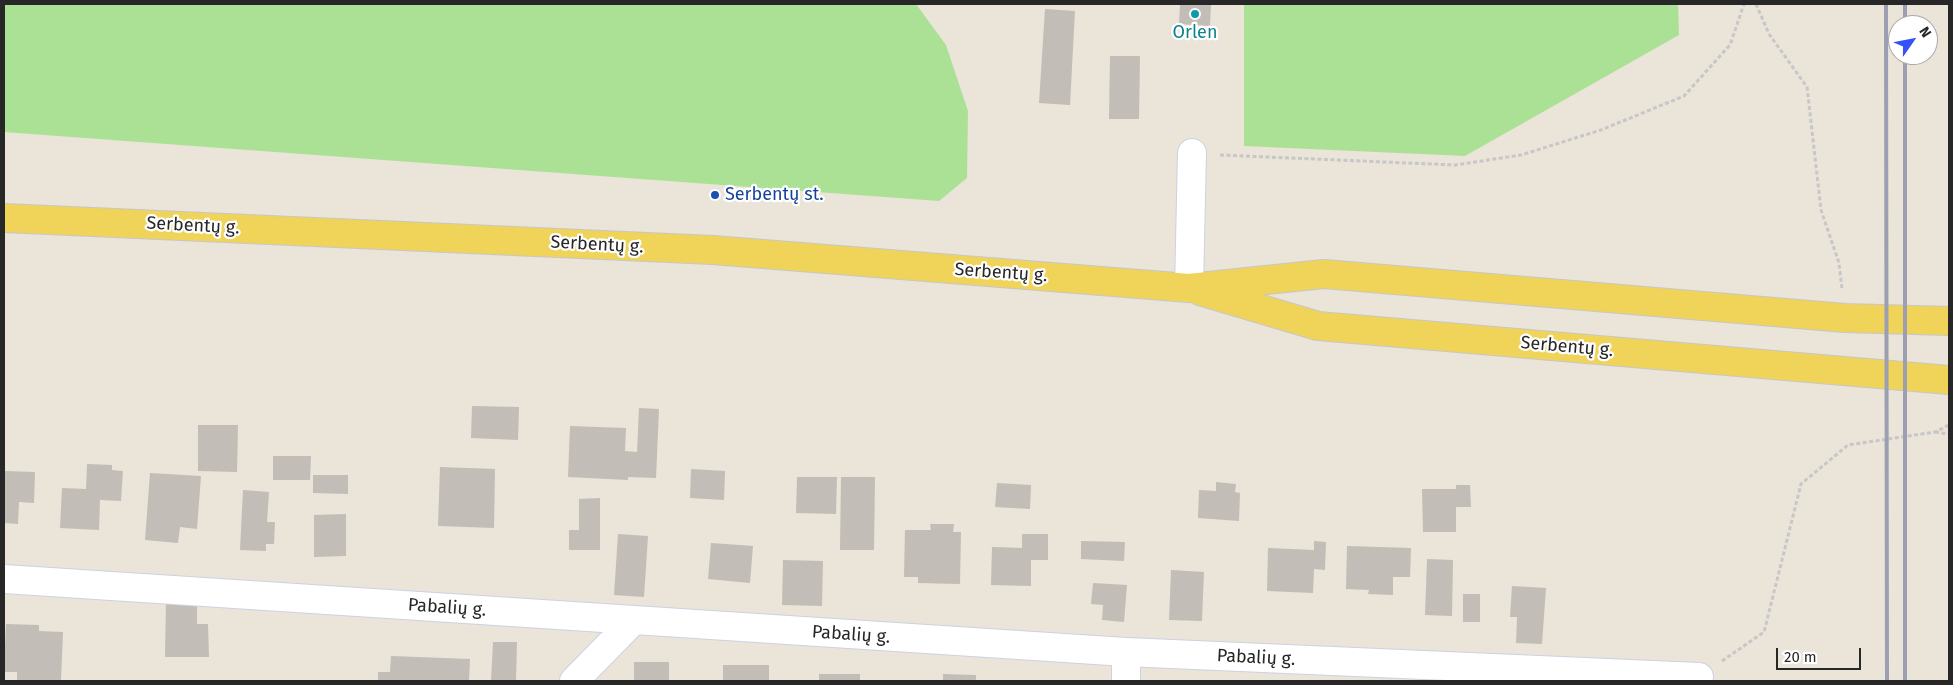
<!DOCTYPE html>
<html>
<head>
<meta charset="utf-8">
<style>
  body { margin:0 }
  #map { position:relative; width:1953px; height:685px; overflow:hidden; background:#eae4d9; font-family:"Fira Sans",sans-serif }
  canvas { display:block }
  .frame { position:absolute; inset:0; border:5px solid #272727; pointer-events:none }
  .north { position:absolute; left:1888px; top:15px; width:50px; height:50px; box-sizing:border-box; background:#fff; border:1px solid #a9a9a9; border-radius:50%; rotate:57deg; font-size:14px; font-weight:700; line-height:20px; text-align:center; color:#272727 }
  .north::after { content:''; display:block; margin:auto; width:18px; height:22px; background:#3751f9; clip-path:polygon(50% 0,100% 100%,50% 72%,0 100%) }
  .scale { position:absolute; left:1776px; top:648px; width:85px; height:22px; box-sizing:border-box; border:2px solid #272727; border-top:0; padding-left:6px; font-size:15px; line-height:18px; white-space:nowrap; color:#272727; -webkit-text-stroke:4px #fff; paint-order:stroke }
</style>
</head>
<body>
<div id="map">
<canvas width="1953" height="685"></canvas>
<div class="frame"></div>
<div class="north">N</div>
<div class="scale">20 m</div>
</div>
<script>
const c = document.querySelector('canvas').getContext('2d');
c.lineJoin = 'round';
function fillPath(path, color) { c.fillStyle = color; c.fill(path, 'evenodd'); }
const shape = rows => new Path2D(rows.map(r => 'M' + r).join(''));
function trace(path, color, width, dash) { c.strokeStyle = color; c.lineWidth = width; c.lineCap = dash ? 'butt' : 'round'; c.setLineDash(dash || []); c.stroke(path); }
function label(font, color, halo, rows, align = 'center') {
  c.font = font + ' "Fira Sans",sans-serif'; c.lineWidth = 4.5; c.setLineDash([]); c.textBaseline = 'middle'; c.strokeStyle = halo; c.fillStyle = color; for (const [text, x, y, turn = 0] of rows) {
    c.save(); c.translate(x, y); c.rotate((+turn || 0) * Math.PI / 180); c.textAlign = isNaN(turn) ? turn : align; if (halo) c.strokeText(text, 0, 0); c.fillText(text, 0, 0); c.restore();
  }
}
const green = shape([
  [4,4,916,4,946,45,968,111,967,178,939,201,4,132],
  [1244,4,1678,4,1679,35,1465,156,1244,146]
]);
const building = shape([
  [1180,4,1211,4,1210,26,1179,24],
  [1045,9,1075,11,1070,105,1039,103],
  [1110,56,1140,56,1139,119,1109,119],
  [472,406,519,407,518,440,471,438],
  [639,408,659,409,656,478,628,477,628,480,568,477,570,426,626,428,625,451,637,452],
  [198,425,238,425,237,472,198,471],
  [273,456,311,456,310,480,273,480],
  [87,464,112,465,112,470,123,471,121,501,100,500,99,530,60,528,62,488,86,489],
  [440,467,495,469,494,528,438,526],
  [691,469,725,471,724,500,690,498],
  [4,471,35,472,34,503,19,502,18,524,4,523],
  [150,473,201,476,197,529,180,527,178,543,145,540],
  [313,475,348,475,348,494,313,493],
  [797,477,837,477,836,514,796,513],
  [841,477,875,477,874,550,840,550],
  [1216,482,1236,484,1235,492,1240,493,1239,521,1198,518,1199,490,1216,491],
  [997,483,1031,485,1030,509,995,507],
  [1456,485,1470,485,1471,507,1456,507,1456,532,1423,532,1422,489,1456,489],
  [243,490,269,492,267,522,275,522,274,544,266,544,266,551,240,550],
  [600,498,600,550,569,550,569,530,579,530,579,499],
  [346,514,346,556,314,557,314,515],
  [930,524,954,524,953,532,961,532,960,584,918,583,918,577,904,577,905,530,931,530],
  [618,534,648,536,644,597,614,595],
  [1022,534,1048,534,1048,560,1031,560,1031,586,991,585,992,547,1022,548],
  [1081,541,1125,542,1124,561,1081,559],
  [1314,541,1326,542,1325,570,1314,569,1313,593,1267,591,1268,548,1314,550],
  [711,543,753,546,750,583,708,579],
  [1347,546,1411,548,1410,577,1393,577,1393,595,1368,594,1369,590,1346,589],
  [1427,559,1453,560,1452,616,1425,615],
  [783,560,823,561,822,606,782,605],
  [1171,570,1204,572,1202,621,1169,620],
  [1093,583,1127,585,1124,622,1102,620,1103,605,1091,604],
  [1512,586,1546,588,1542,644,1516,643,1517,617,1510,617],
  [1463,594,1480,594,1480,622,1463,622],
  [166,601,197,601,197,624,208,624,209,657,165,657],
  [6,624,39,625,39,631,63,632,61,681,17,681,17,672,4,672],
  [493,642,517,642,516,681,491,681],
  [391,656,470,659,469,681,378,681,378,672,390,672],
  [634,662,669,662,669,681,634,681],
  [723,665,769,665,769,681,723,681],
  [819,674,860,674,860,681,819,681],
  [943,674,976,675,976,681,943,681]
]);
const path = shape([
  [1756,4,1769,34,1807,87,1821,210,1839,263,1842,289],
  [1220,155,1455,165,1521,155,1601,130,1684,96,1730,45,1744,4],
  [1935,432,1949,434],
  [1722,661,1764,632,1801,484,1848,445,1935,432,1949,425]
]);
const minor = shape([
  [1189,288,1192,153],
  [4,579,1126,652,1699,677],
  [574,681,633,621],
  [1126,681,1126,652]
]);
const major = shape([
  [4,218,713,250,1189,288,1324,274,1845,318,1949,321],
  [1200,291,1318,326,1949,380]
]);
const rail = shape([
  [1886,4,1887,681],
  [1905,25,1905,4],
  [1905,55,1905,681]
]);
const markers = [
  [1195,14,5,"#0f9aa8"],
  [715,195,5,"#1a4fb4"]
];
const cultureNames = [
  ["Orlen",1195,33]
];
const transitNames = [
  ["Serbentų st.",725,195]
];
const streetNames = [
  ["Serbentų g.",193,226,3],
  ["Serbentų g.",597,245,3],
  ["Serbentų g.",1001,273,4],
  ["Serbentų g.",1567,347,5],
  ["Pabalių g.",447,608,4],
  ["Pabalių g.",851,635,4],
  ["Pabalių g.",1256,658,3]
];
fillPath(green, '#abe195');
fillPath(building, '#c2bdb6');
trace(minor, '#ced1e1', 30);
trace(major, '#c7c7c7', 30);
trace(path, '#c7c7c7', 3, [4, 2.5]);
trace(minor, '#fff', 28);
trace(major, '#efd459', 28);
trace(rail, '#9c9eb2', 4);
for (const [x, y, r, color] of markers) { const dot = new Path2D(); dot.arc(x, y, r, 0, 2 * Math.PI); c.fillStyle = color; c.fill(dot); trace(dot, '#fff', 2); }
label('18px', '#0d838f', '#fff', cultureNames);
label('18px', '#164399', '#fff', transitNames, 'left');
label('18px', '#272727', '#fff', streetNames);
</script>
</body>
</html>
